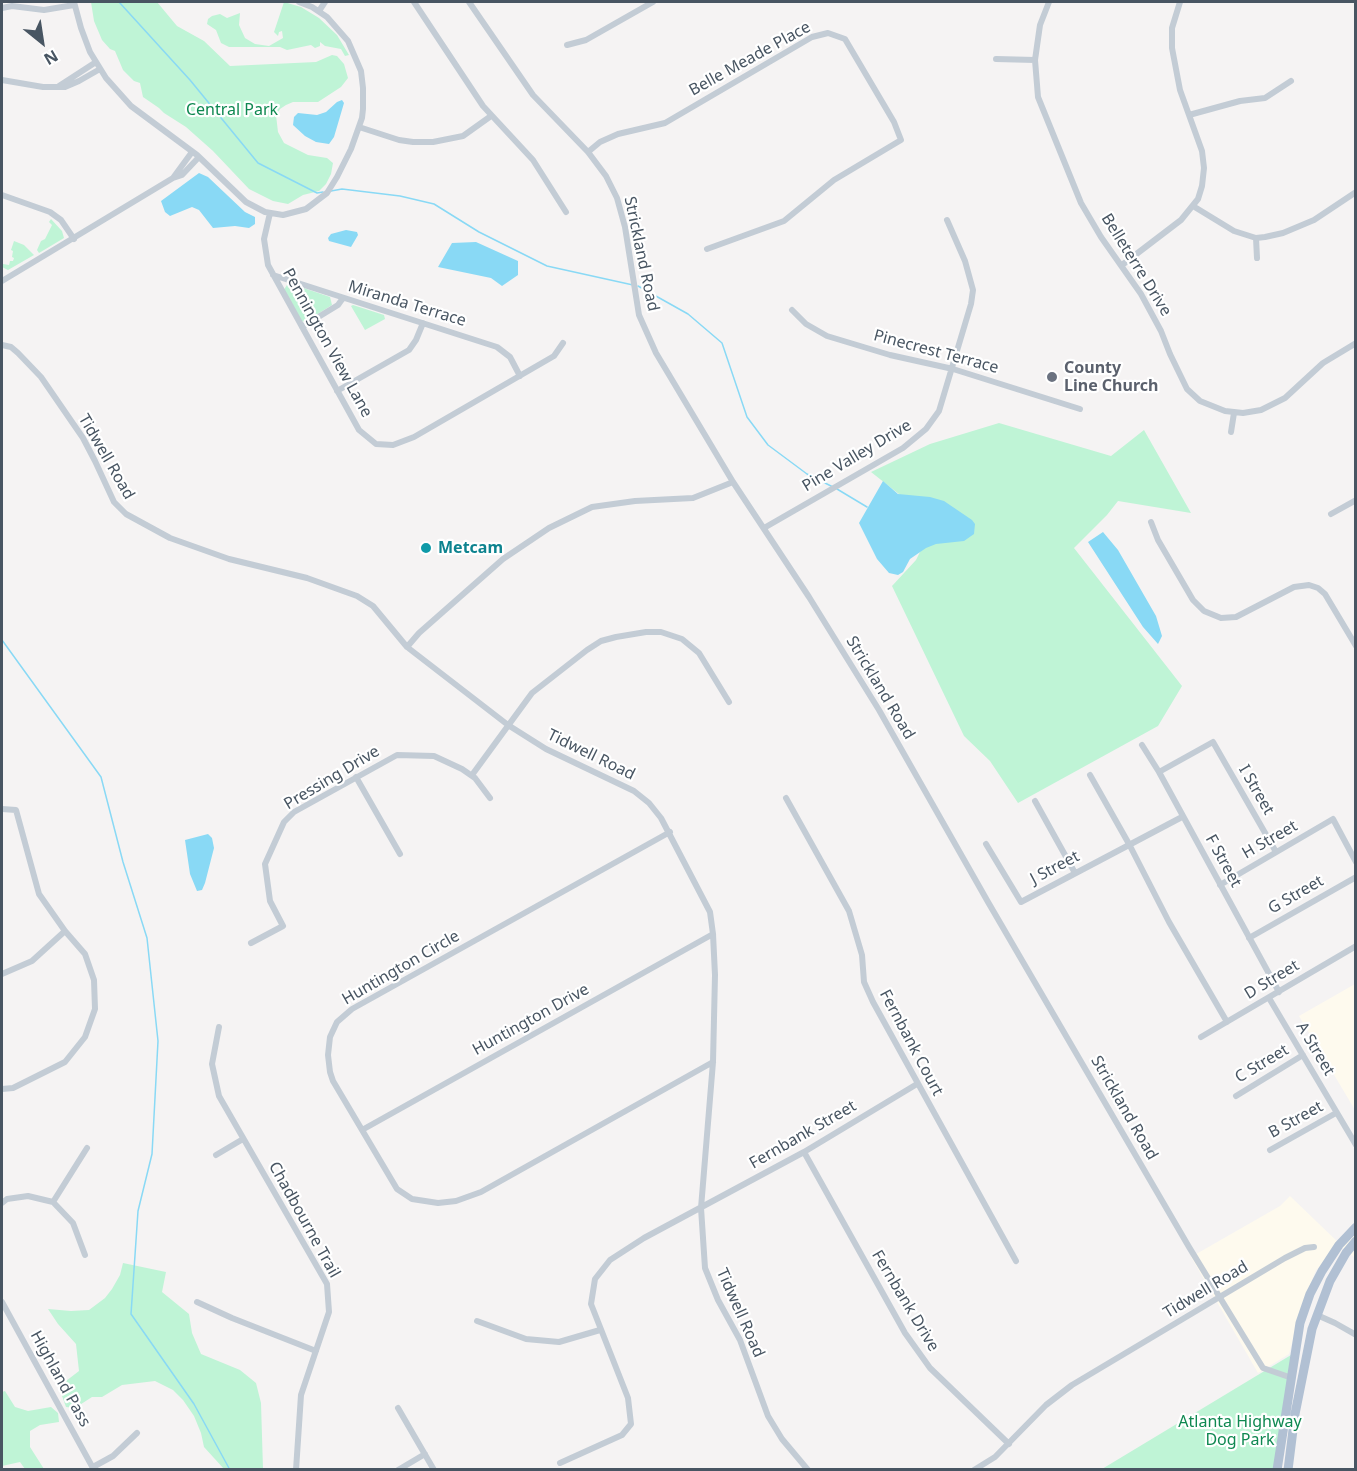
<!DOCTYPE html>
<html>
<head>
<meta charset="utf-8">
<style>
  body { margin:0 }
  #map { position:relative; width:1357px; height:1471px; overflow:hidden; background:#f5f3f3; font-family:"Noto Sans",sans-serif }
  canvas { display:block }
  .frame { position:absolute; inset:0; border:3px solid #485562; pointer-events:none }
  .north { position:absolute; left:12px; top:12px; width:60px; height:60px; -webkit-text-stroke:4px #fff; paint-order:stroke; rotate:150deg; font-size:16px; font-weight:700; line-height:24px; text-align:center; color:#485562 }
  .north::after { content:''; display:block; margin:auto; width:21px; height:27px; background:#485562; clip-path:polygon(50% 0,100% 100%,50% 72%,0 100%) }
</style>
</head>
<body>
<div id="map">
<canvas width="1357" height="1471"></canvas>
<div class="frame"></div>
<div class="north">N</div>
</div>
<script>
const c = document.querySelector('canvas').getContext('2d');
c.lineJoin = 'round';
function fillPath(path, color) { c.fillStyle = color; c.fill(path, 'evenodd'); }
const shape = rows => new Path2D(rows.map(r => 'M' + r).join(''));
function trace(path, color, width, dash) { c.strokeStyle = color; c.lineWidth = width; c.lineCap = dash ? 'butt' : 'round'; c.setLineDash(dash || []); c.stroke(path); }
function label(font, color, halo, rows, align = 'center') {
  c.font = font + ' "Noto Sans",sans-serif'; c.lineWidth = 4.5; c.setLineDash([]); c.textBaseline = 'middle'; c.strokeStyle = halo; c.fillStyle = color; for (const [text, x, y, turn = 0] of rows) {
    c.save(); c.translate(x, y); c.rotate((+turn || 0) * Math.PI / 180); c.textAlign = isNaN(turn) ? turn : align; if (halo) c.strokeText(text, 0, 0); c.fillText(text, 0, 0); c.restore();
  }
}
const commercial = shape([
  [1355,984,1355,1110,1299,1016],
  [1290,1196,1342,1246,1355,1233,1355,1258,1342,1247,1316,1270,1302,1304,1289,1354,1258,1373,1191,1257,1280,1206]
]);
const green = shape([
  [91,2,157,2,177,26,204,41,230,66,316,62,332,55,337,56,344,64,348,78,341,87,318,102,293,102,286,105,280,109,276,115,278,132,284,143,308,155,327,158,333,163,331,174,326,184,319,191,303,195,288,204,273,201,249,189,213,151,186,127,164,113,159,108,143,97,140,83,134,81,123,70,115,51,110,49,102,40,94,21],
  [284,2,301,7,319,18,337,35,349,55,345,56,341,49,325,46,320,42,320,46,315,48,311,45,287,50,280,47,229,47,221,43,216,30,207,24,208,19,212,16,220,14,227,18,240,13,239,25,245,38,255,44,269,46,283,38,282,31,279,32,278,36,274,32],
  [51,219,62,231,64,238,39,253,37,250,41,241,45,239,52,225,49,222],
  [14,241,24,245,34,255,8,270,2,267,3,264,9,265,10,261,13,261,14,258,12,257,13,251,11,250],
  [292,284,330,297,332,305,305,322,301,321,283,291,287,285],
  [353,305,384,315,385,319,365,330,351,306],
  [999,423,1111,456,1144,430,1191,513,1118,501,1107,515,1074,548,1182,686,1158,726,1018,803,990,761,964,736,892,586,916,560,930,532,909,502,871,472,930,444],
  [123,1263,166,1272,162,1292,189,1314,192,1333,201,1354,240,1370,256,1383,261,1403,263,1469,224,1469,204,1447,201,1433,194,1416,183,1400,173,1390,155,1381,122,1385,102,1397,92,1397,75,1408,66,1407,61,1393,66,1381,79,1371,76,1344,58,1324,48,1309,71,1311,89,1310,105,1298,112,1289,120,1275],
  [1291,1355,1275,1469,1102,1469],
  [5,1391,15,1407,28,1411,51,1407,58,1413,59,1422,40,1425,30,1431,30,1447,44,1469,25,1469,20,1462,2,1466,2,1392]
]);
const water = shape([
  [342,100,344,103,334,137,329,144,316,142,305,136,293,125,294,117,298,113,317,115,326,112,337,102],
  [199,173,208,177,245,212,255,217,255,224,249,228,235,226,213,228,199,210,192,207,170,216,165,212,161,201],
  [346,230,357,232,358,235,351,247,329,241,328,238,331,234],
  [476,242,518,261,518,275,502,286,491,278,438,267,452,243],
  [883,481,898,494,930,497,944,501,972,520,975,524,974,534,964,541,936,544,926,548,910,559,903,572,898,575,889,573,877,559,859,523],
  [1103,532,1118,550,1156,616,1162,636,1158,644,1143,627,1088,542],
  [208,834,212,838,214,848,205,883,202,890,197,891,190,874,185,840]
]);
const stream = shape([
  [119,2,190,80,258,163,317,193,323,192],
  [331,191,342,189,400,196,434,204,479,232,547,266,633,285],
  [638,286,688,314,722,343,747,417,768,445,807,474,833,487],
  [837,489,867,507],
  [2,640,101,777,123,862,147,938,158,1041,152,1154,138,1211,131,1314,194,1404,230,1470]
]);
const street = shape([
  [74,2,81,28,90,52,106,78,131,106,197,155,246,202,265,212,283,215,306,209,327,193,337,177,351,149,362,118,363,109,363,88,361,71,348,41,327,17,312,7,299,2],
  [414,2,483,106,533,160,566,212],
  [469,2,533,95,588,152,606,176,617,198,625,227,639,315,656,353,733,482,809,597,879,710,988,902,1189,1247,1263,1368,1292,1378],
  [1049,2,1040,25,1035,60,1038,97,1081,203,1101,237,1141,294,1161,331,1170,354,1187,389,1200,401,1225,411,1243,413,1261,410,1285,398,1323,363,1356,343],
  [2,8,12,6,44,10,74,5],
  [319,11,325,2],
  [567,45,586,40,653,2],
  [996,59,1035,60],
  [2,80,43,87,65,87,79,81,100,69],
  [59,86,96,62],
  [1189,115,1240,101,1265,98,1291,81],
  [359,127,399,140,413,142,433,142,463,136,491,116],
  [192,152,173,178,182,175,199,157],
  [588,152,600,142,618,134,665,123,812,37,828,33,845,39,894,122,901,140,834,180,784,221,707,249],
  [2,195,50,212,61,220,74,239],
  [1193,206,1234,231,1256,238,1265,237,1283,233,1314,220,1356,192],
  [270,213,264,239,268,265,359,430,376,444,393,445,414,437,554,356,563,343],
  [1256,238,1257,258],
  [1122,265,1181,220,1198,199,1202,186,1204,168,1202,151,1180,90,1172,48,1172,28,1180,2],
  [273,275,497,347,510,357,520,376],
  [2,281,173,178],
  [792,310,806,324,827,336,890,355,953,369,1080,409],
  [302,327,338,305,343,298],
  [2,345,11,347,18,353,41,377,83,438,95,461,114,502,126,514,170,538,229,559,307,578,357,596,373,606,407,647,508,725,546,749,634,791,649,803,661,818,710,912,713,934,715,975,713,1062,701,1208,705,1268,718,1300,740,1340,768,1416,782,1439,808,1470],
  [337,391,409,350,416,340,423,323],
  [1231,432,1234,413],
  [1331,514,1356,500],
  [1151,522,1158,540,1193,600,1204,611,1221,618,1236,617,1294,587,1309,585,1318,588,1325,594,1356,646],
  [764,528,903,448,926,429,939,411,971,304,973,290,965,261,947,220],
  [407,647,419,633,503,559,549,528,592,507,635,501,693,498,733,482],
  [1142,745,1159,772,1279,992],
  [1159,772,1213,742,1276,852],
  [472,775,532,693,587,650,601,641,616,637,646,632,661,632,682,639,699,653,729,702],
  [1090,775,1129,844,1169,922,1227,1022],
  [356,777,400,854],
  [786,798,849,911,862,955,864,982,873,1002,1016,1261],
  [1035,801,1075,873],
  [2,809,16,810,39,894,65,931,85,954,94,980,95,1009,85,1037,65,1062,13,1088,2,1089],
  [670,832,352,1009,337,1022,330,1037,328,1055,330,1072,333,1081,397,1189,412,1199,438,1203,456,1201,481,1192,713,1062],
  [986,844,1021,902,1182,817],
  [1220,885,1333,819,1356,862],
  [1249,938,1356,877],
  [251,943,283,926,270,901,265,864,284,822,294,812,397,755,434,756,462,769,475,778,490,798],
  [2,974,32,961,65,931],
  [1269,998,1356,1145],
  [219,1027,212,1064,219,1096,327,1284,329,1312,301,1395,296,1470],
  [1201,1037,1356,946],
  [1236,1096,1303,1055],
  [362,1130,713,934],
  [1270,1150,1336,1113],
  [804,1152,905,1333,930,1368,1009,1444],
  [216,1155,243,1139],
  [53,1202,87,1148],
  [2,1203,7,1199,28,1196,53,1202,73,1223,85,1255],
  [2,1302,94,1470],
  [197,1302,232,1318,316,1351],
  [1317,1315,1335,1323,1356,1335],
  [477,1321,526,1339,559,1342,600,1330],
  [398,1408,434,1470],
  [560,1463,622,1435,631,1424,628,1398,591,1304,595,1279,610,1260,644,1238,804,1152,917,1084],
  [93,1467,113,1456,137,1433],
  [398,1470,425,1454],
  [974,1470,995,1457,1046,1405,1072,1385,1285,1258,1305,1248,1314,1247]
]);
const primary = shape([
  [1277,1470,1300,1323,1310,1294,1322,1271,1339,1245,1356,1227],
  [1288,1470,1295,1414,1312,1329,1330,1281,1346,1253,1356,1241]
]);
const markers = [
  [1052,377,6,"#6b7280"],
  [426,548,6,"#0f9aa8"]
];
const streetNames = [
  ["Belle Meade Place",750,59,-29],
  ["Strickland Road",641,254,78],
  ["Belleterre Drive",1136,265,58],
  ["Miranda Terrace",407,304,17],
  ["Pennington View Lane",327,343,61],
  ["Pinecrest Terrace",936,352,15],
  ["Pine Valley Drive",857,456,-31],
  ["Tidwell Road",106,457,60],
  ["Strickland Road",880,688,59],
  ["Tidwell Road",591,755,26],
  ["Pressing Drive",332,778,-31],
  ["I Street",1256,790,60],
  ["H Street",1270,840,-30],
  ["F Street",1223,861,61],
  ["J Street",1055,868,-28],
  ["G Street",1296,895,-30],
  ["Huntington Circle",401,968,-30],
  ["D Street",1272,980,-31],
  ["Huntington Drive",531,1020,-29],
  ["Fernbank Court",911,1043,62],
  ["A Street",1315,1049,59],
  ["C Street",1262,1064,-31],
  ["Strickland Road",1124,1108,60],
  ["B Street",1296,1120,-29],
  ["Fernbank Street",803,1135,-30],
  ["Chadbourne Trail",304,1220,61],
  ["Tidwell Road",1206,1290,-31],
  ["Fernbank Drive",905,1301,59],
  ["Tidwell Road",740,1313,66],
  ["Highland Pass",60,1379,61]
];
const parkNames = [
  ["Central Park",232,110],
  ["Atlanta Highway",1240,1422],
  ["Dog Park",1240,1440]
];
const worshipNames = [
  ["County",1064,368],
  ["Line Church",1064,386]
];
const cultureNames = [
  ["Metcam",438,548]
];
fillPath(commercial, '#fefaee');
fillPath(green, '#bff4d6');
fillPath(water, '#89d9f5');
trace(stream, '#89d9f5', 1.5);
trace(street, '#c3ccd5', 6);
trace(primary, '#b1c0d3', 9);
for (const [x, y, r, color] of markers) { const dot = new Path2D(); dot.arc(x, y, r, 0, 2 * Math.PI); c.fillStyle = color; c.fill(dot); trace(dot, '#fff', 2); }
label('16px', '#485562', '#fff', streetNames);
label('16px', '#0f8851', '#fff', parkNames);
label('bold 16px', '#5b616d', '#fff', worshipNames, 'left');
label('bold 16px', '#0d838f', '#fff', cultureNames, 'left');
</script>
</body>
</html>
